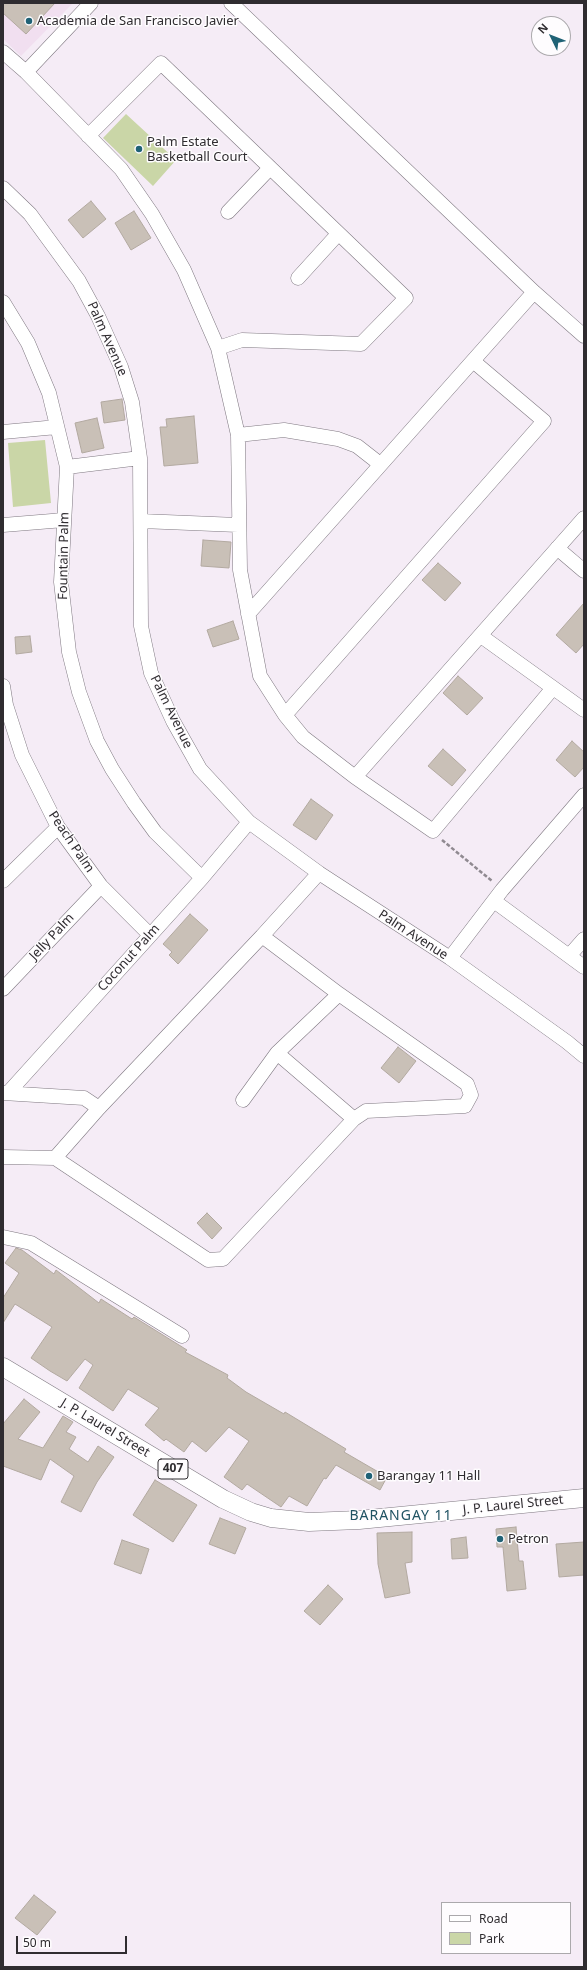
<!DOCTYPE html>
<html>
<head>
<meta charset="utf-8">
<style>
  body { margin:0 }
  #map { position:relative; width:587px; height:1970px; overflow:hidden; background:#f5ecf6; font-family:"Noto Sans",sans-serif }
  canvas { display:block }
  .frame { position:absolute; inset:0; border:4px solid #2f2c30; pointer-events:none }
  .legend { position:absolute; left:441px; top:1902px; width:130px; height:52px; box-sizing:border-box; background:#fefcfe; border:1px solid #aba9ac; margin:0; padding:5px 7px; list-style:none; font-size:12px; color:#2f2c30 }
  .legend li { display:flex; align-items:center; gap:8px; height:20px }
  .legend b { width:20px; border:1px solid #aba9ac }
  .north { position:absolute; left:531px; top:16px; width:40px; height:40px; box-sizing:border-box; background:#fefcfe; border:1px solid #aba9ac; border-radius:50%; rotate:313deg; font-size:11px; font-weight:700; line-height:16px; text-align:center; color:#2f2c30 }
  .north::after { content:''; display:block; margin:auto; width:14px; height:18px; background:#206276; clip-path:polygon(50% 0,100% 100%,50% 72%,0 100%) }
  .scale { position:absolute; left:16px; top:1936px; width:111px; height:18px; box-sizing:border-box; border:2px solid #2f2c30; border-top:0; padding-left:5px; font-size:12px; line-height:14px; white-space:nowrap; color:#2f2c30; -webkit-text-stroke:3px #fefcfe; paint-order:stroke }
</style>
</head>
<body>
<div id="map">
<canvas width="587" height="1970"></canvas>
<div class="frame"></div>
<ul class="legend">
<li><b style="height:5px;background:#fff"></b>Road</li>
<li><b style="height:11px;background:#cad6a7"></b>Park</li>
</ul>
<div class="north">N</div>
<div class="scale">50 m</div>
</div>
<script>
const c = document.querySelector('canvas').getContext('2d');
c.lineJoin = 'round';
function fillPath(path, color) { c.fillStyle = color; c.fill(path, 'evenodd'); }
const shape = rows => new Path2D(rows.map(r => 'M' + r).join(''));
function trace(path, color, width, dash) { c.strokeStyle = color; c.lineWidth = width; c.lineCap = dash ? 'butt' : 'round'; c.setLineDash(dash || []); c.stroke(path); }
function label(font, color, halo, rows, align = 'center') {
  c.font = font + ' "Noto Sans",sans-serif'; c.lineWidth = 3; c.setLineDash([]); c.textBaseline = 'middle'; c.strokeStyle = halo; c.fillStyle = color; for (const [text, x, y, turn = 0] of rows) {
    c.save(); c.translate(x, y); c.rotate((+turn || 0) * Math.PI / 180); c.textAlign = isNaN(turn) ? turn : align; if (halo) c.strokeText(text, 0, 0); c.fillText(text, 0, 0); c.restore();
  }
}
const education = shape([
  [3,3,73,3,21,56,3,39]
]);
const green = shape([
  [126,114,176,160,153,186,103,138],
  [45,440,51,503,13,507,8,443]
]);
const building = shape([
  [3,3,55,3,26,34,3,13,3,3],
  [91,201,106,219,83,238,68,220,91,201],
  [134,211,151,238,131,250,115,223,134,211],
  [122,399,125,420,104,423,101,402,122,399],
  [194,416,198,463,164,466,160,427,167,427,166,419,194,416],
  [97,418,104,448,82,453,75,423,97,418],
  [203,540,231,542,229,568,201,566,203,540],
  [438,563,461,583,445,601,422,580,438,563],
  [584,603,584,644,576,653,556,635,584,603],
  [233,621,239,639,213,647,207,630,233,621],
  [30,636,32,652,16,654,15,637,30,636],
  [458,676,483,698,467,715,443,693,458,676],
  [572,741,584,752,584,767,575,777,556,760,572,741],
  [443,749,466,770,452,786,428,766,443,749],
  [311,799,333,815,316,840,293,825,311,799],
  [190,914,208,930,178,964,169,955,172,952,163,944,190,914],
  [398,1047,416,1061,399,1083,381,1068,398,1047],
  [207,1213,222,1228,212,1239,197,1223,207,1213],
  [16,1248,22,1250,54,1274,56,1270,99,1303,101,1299,132,1319,134,1317,187,1350,185,1352,228,1375,227,1378,246,1392,284,1414,285,1412,346,1449,344,1452,387,1477,380,1490,336,1465,326,1479,324,1478,307,1506,289,1496,281,1507,247,1484,242,1490,224,1477,249,1441,229,1427,206,1452,192,1441,184,1452,166,1439,164,1441,145,1425,159,1408,128,1389,113,1411,79,1388,93,1365,85,1359,67,1381,50,1371,31,1358,52,1327,15,1304,3,1323,3,1298,19,1273,5,1263,16,1248],
  [24,1399,40,1412,18,1439,43,1448,63,1416,73,1422,66,1432,76,1437,69,1449,88,1462,98,1446,114,1457,97,1482,81,1512,61,1502,74,1476,50,1459,41,1480,3,1466,3,1424,24,1399],
  [155,1480,197,1505,173,1542,133,1515,155,1480],
  [220,1518,246,1528,235,1554,209,1544,220,1518],
  [516,1527,519,1561,523,1561,526,1589,507,1591,503,1547,497,1547,496,1529,516,1527],
  [412,1532,412,1562,405,1563,410,1593,385,1598,378,1564,377,1533,412,1532],
  [466,1537,468,1558,452,1559,451,1539,466,1537],
  [122,1540,149,1549,141,1574,114,1564,122,1540],
  [584,1542,584,1575,559,1577,556,1544,584,1542],
  [328,1585,343,1599,320,1625,304,1611,328,1585],
  [34,1895,56,1912,37,1935,15,1918,34,1895]
]);
const path = shape([
  [442,840,492,881]
]);
const minor = shape([
  [231,3,534,292,584,336],
  [3,52,26,72,121,169,152,214,184,270,218,348,238,435,240,570,260,676,285,715,303,737,355,777,433,831,553,688],
  [26,72,91,3],
  [88,136,161,63,406,298,361,344,242,340,218,348],
  [3,188,30,214,79,281,98,316,121,367,132,402,140,458,141,626,151,673,173,721,200,769,249,822,319,873,450,958,567,1042,584,1056],
  [228,212,270,168],
  [298,278,338,234],
  [3,302,28,343,49,393,67,467,61,582,69,652,79,692,97,741,112,769,134,803,155,832,202,878],
  [3,432,57,427],
  [238,435,284,430,338,439,357,446,380,464],
  [67,467,140,458],
  [141,521,238,525],
  [3,525,64,520],
  [557,548,584,571],
  [248,614,534,292],
  [481,636,584,710],
  [3,686,6,705,22,755,58,827,101,886,150,935],
  [285,715,544,421,473,361],
  [355,777,584,518],
  [3,881,58,827],
  [494,901,584,967],
  [569,956,584,939],
  [450,958,502,890,584,795],
  [3,989,101,886],
  [277,1053,354,1119],
  [3,1093,84,1098,99,1108],
  [8,1093,202,878,249,822],
  [243,1100,277,1053,339,994],
  [3,1157,55,1158,208,1260,223,1259,354,1119,366,1111,465,1106,471,1095,467,1084,339,994,262,936],
  [55,1158,99,1108,262,936,319,873],
  [3,1237,31,1243,182,1336]
]);
const major = shape([
  [3,1367,223,1499,251,1512,271,1518,309,1522,359,1520,584,1498]
]);
const markers = [
  [29,21,4,"#206276"],
  [139,149,4,"#206276"],
  [369,1476,4,"#206276"],
  [500,1539,4,"#206276"]
];
const shields = [
  [173,1469,30]
];
const shieldNames = [
  ["407",173,1469]
];
const poiNames = [
  ["Academia de San Francisco Javier",37,21],
  ["Palm Estate",147,142],
  ["Basketball Court",147,157],
  ["Barangay 11 Hall",377,1476],
  ["Petron",508,1539]
];
const streetNames = [
  ["Palm Avenue",107,339,66],
  ["Fountain Palm",64,556,-89],
  ["Palm Avenue",171,712,64],
  ["Peach Palm",71,842,56],
  ["Palm Avenue",413,935,33],
  ["Jelly Palm",52,937,-47],
  ["Coconut Palm",129,958,-48],
  ["J. P. Laurel Street",105,1428,31],
  ["J. P. Laurel Street",513,1505,-6]
];
const neighbourhoodNames = [
  ["BARANGAY 11",401,1516]
];
fillPath(education, '#f1dff0');
fillPath(green, '#cad6a7');
fillPath(building, '#c9c0b7');
trace(building, '#b2a9a0', 1);
trace(minor, '#7f7881', 15);
trace(major, '#7f7881', 19);
trace(path, '#908a91', 2.5, [4, 2]);
trace(minor, '#fff', 14);
trace(major, '#fff', 18);
for (const [x, y, r, color] of markers) { const dot = new Path2D(); dot.arc(x, y, r, 0, 2 * Math.PI); c.fillStyle = color; c.fill(dot); trace(dot, '#fefcfe', 1.5); }
for (const [x, y, w] of shields) { const box = new Path2D(); box.roundRect(x - w / 2, y - 10, w, 20, 3); c.fillStyle = '#fefcfe'; c.fill(box); trace(box, '#2f2c30', 1); }
label('bold 12px', '#2f2c30', null, shieldNames);
label('13px', '#2f2c30', '#fefcfe', poiNames, 'left');
label('13px', '#2f2c30', '#fefcfe', streetNames);
c.letterSpacing = '1px';
label('14px', '#205363', '#fefcfe', neighbourhoodNames);
c.letterSpacing = '0px';
</script>
</body>
</html>
